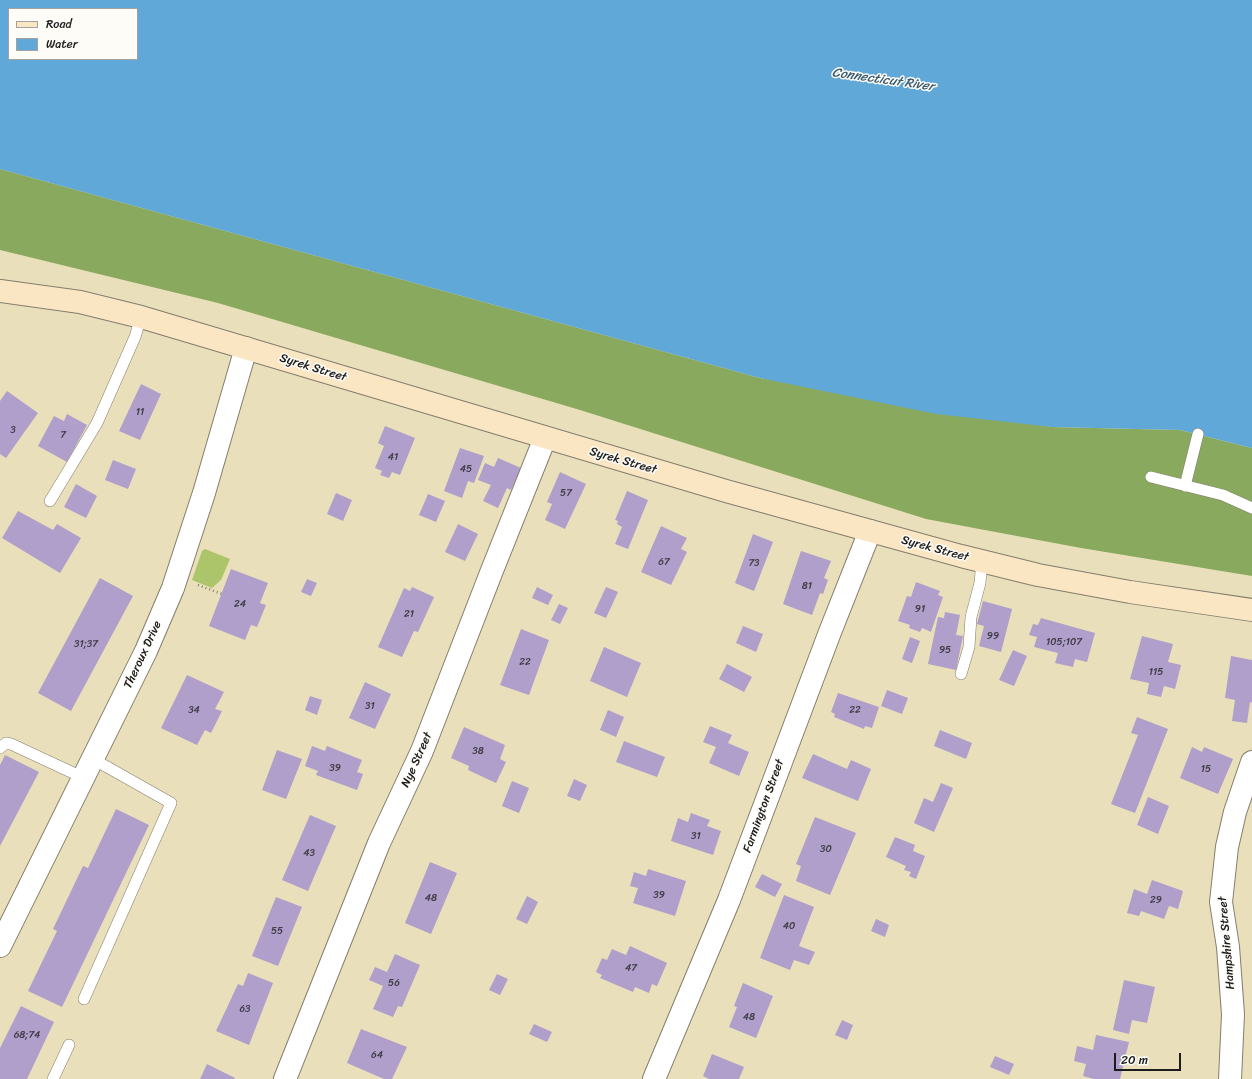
<!DOCTYPE html>
<html>
<head>
<meta charset="utf-8">
<style>
  body { margin:0 }
  #map { position:relative; width:1252px; height:1079px; overflow:hidden; background:#eadfbb; font-family:Sriracha,sans-serif }
  canvas { display:block }
  .legend { position:absolute; left:8px; top:8px; width:130px; height:52px; box-sizing:border-box; background:#fdfcf7; border:1px solid #a3a29f; margin:0; padding:5px 7px; list-style:none; font-size:12px; color:#1c1c1c }
  .legend li { display:flex; align-items:center; gap:8px; height:20px }
  .legend b { width:20px; border:1px solid #a3a29f }
  .scale { position:absolute; left:1114px; top:1053px; width:67px; height:18px; box-sizing:border-box; border:2px solid #1c1c1c; border-top:0; padding-left:5px; font-size:12px; line-height:14px; white-space:nowrap; color:#1c1c1c; -webkit-text-stroke:3px #fdfcf7; paint-order:stroke }
</style>
</head>
<body>
<div id="map">
<canvas width="1252" height="1079"></canvas>
<ul class="legend">
<li><b style="height:5px;background:#fbe6c4"></b>Road</li>
<li><b style="height:11px;background:#60a8d7"></b>Water</li>
</ul>
<div class="scale">20 m</div>
</div>
<script>
const c = document.querySelector('canvas').getContext('2d');
c.lineJoin = 'round';
function fillPath(path, color) { c.fillStyle = color; c.fill(path, 'evenodd'); }
const shape = rows => new Path2D(rows.map(r => 'M' + r).join(''));
function trace(path, color, width, dash) { c.strokeStyle = color; c.lineWidth = width; c.lineCap = dash ? 'butt' : 'round'; c.setLineDash(dash || []); c.stroke(path); }
function label(font, color, halo, rows, align = 'center') {
  c.font = font + ' Sriracha,sans-serif'; c.lineWidth = 3; c.setLineDash([]); c.textBaseline = 'middle'; c.strokeStyle = halo; c.fillStyle = color; for (const [text, x, y, turn = 0] of rows) {
    c.save(); c.translate(x, y); c.rotate((+turn || 0) * Math.PI / 180); c.textAlign = isNaN(turn) ? turn : align; if (halo) c.strokeText(text, 0, 0); c.fillText(text, 0, 0); c.restore();
  }
}
const green = shape([
  [205,549,230,559,221,580,212,588,192,580,202,551]
]);
const forest = shape([
  [0,169,760,378,1052,427,1180,430,1252,448,1252,576,1081,548,926,519,580,410,218,303,0,250]
]);
const water = shape([
  [0,0,1252,0,1252,448,1180,430,1052,427,936,414,760,378,0,169],
  [9,9,137,9,137,59,9,59]
]);
const building = shape([
  [141,384,161,394,140,440,119,431],
  [7,391,38,413,6,458,0,454,0,401],
  [67,414,87,425,67,462,38,446,54,416,64,421],
  [385,426,415,438,400,475,392,472,389,478,380,475,382,471,375,468,384,446,378,443],
  [460,448,484,456,474,483,468,481,462,498,444,491],
  [498,458,521,468,511,490,507,488,498,508,483,501,491,485,478,480,485,463,494,467],
  [113,460,136,469,128,489,105,480],
  [560,472,586,484,565,529,545,520,552,504,547,502],
  [76,484,97,496,86,518,64,507],
  [627,491,648,500,628,549,615,544,622,527,617,524,618,521,615,520],
  [336,493,352,500,343,521,327,514],
  [428,494,445,501,436,522,419,515],
  [18,511,53,530,57,524,81,538,60,573,2,538],
  [458,524,478,534,465,561,445,552],
  [661,526,687,538,681,549,687,552,671,585,641,572],
  [753,534,773,542,754,591,735,583],
  [801,551,831,561,824,578,828,580,823,594,820,593,812,615,783,604],
  [231,569,268,583,260,603,266,605,257,627,251,625,245,640,209,626],
  [100,578,133,596,71,711,38,693],
  [307,579,317,583,311,596,301,592],
  [916,582,940,591,938,595,943,597,931,632,922,628,920,632,909,628,910,625,898,621,907,596,911,597],
  [412,587,434,597,418,632,414,631,402,657,378,647,404,588,410,591],
  [537,587,553,595,548,605,532,598],
  [606,587,618,592,606,618,594,613],
  [983,601,1012,609,1001,652,979,646,984,626,977,624],
  [559,604,568,608,560,624,551,620],
  [945,612,960,615,956,635,963,636,956,670,928,664,938,617,944,618],
  [1041,618,1095,633,1087,662,1075,659,1073,667,1055,663,1058,653,1034,647,1037,637,1029,635,1033,624,1038,625],
  [743,626,763,634,756,652,736,643],
  [521,629,549,640,529,695,500,685],
  [1142,636,1173,644,1168,662,1181,665,1175,689,1164,686,1161,697,1147,694,1149,683,1130,679],
  [910,637,920,641,912,663,902,659],
  [604,647,641,663,627,697,590,681],
  [1013,650,1027,656,1014,686,999,680],
  [1231,656,1252,660,1252,703,1250,702,1247,723,1232,721,1235,700,1225,698],
  [727,664,752,677,744,692,719,679],
  [187,675,224,692,215,709,222,711,211,733,205,730,197,745,161,728],
  [365,682,391,694,375,729,349,718],
  [887,690,908,698,902,714,881,706],
  [838,693,879,707,872,728,865,726,864,729,834,717,835,714,831,712],
  [310,696,322,700,317,715,305,710],
  [608,710,624,717,616,737,600,730],
  [1137,717,1168,729,1135,813,1111,804,1138,735,1131,733],
  [710,726,732,735,728,743,749,752,739,776,709,763,716,747,703,742],
  [464,727,505,745,500,759,506,762,496,783,468,770,469,766,451,758],
  [940,730,972,743,966,759,934,746],
  [624,741,665,757,657,777,616,762],
  [312,746,325,751,327,746,362,760,357,772,363,774,357,790,316,775,318,771,305,766],
  [1192,747,1202,752,1204,747,1233,759,1218,794,1180,778],
  [277,750,302,759,286,799,262,790],
  [813,754,847,769,851,760,871,769,858,801,802,778],
  [5,755,39,772,0,846,0,765],
  [574,779,587,785,580,801,567,796],
  [512,781,529,788,519,813,502,806],
  [941,783,953,788,934,832,914,823,924,798,933,802],
  [1148,797,1169,806,1158,834,1137,825],
  [116,809,149,825,62,1007,28,991,57,931,53,929,83,866,88,868],
  [691,813,710,820,707,826,721,831,713,855,671,841,678,818,688,822],
  [310,815,336,826,308,891,282,880],
  [815,817,856,833,830,895,796,881,801,866,796,864],
  [895,837,915,845,913,851,925,856,916,879,909,876,911,872,904,870,906,866,886,857],
  [430,862,457,873,431,934,405,923],
  [648,869,686,881,675,916,633,903,638,888,630,886,634,872,646,876],
  [762,874,782,884,775,897,755,887],
  [1152,880,1183,891,1178,909,1169,906,1164,919,1141,911,1139,916,1127,913,1134,889,1147,894],
  [784,895,814,907,799,946,815,952,809,965,794,960,790,970,760,958],
  [527,896,538,902,527,924,516,919],
  [276,897,302,907,278,966,252,956],
  [876,919,889,925,885,937,871,931],
  [630,946,667,963,657,986,652,984,649,993,635,987,633,992,600,978,602,975,596,972,602,958,607,960,612,949,626,955],
  [395,954,420,965,402,1007,398,1006,393,1017,373,1009,383,986,369,980,375,967,387,972],
  [248,973,273,983,249,1045,216,1031,238,984,243,986],
  [497,974,508,979,500,995,489,990],
  [1124,980,1155,987,1147,1023,1132,1020,1129,1034,1113,1030],
  [743,983,773,996,756,1038,729,1027,737,1007,734,1006],
  [21,1006,54,1022,27,1079,0,1079,0,1048],
  [842,1020,853,1025,847,1040,835,1035],
  [534,1024,552,1032,547,1042,529,1034],
  [361,1029,407,1047,392,1079,384,1079,347,1063],
  [1096,1035,1129,1042,1120,1079,1094,1079,1083,1076,1086,1064,1074,1061,1077,1046,1093,1050],
  [712,1054,744,1067,739,1079,709,1079,703,1076],
  [995,1056,1014,1064,1009,1075,990,1067],
  [207,1064,235,1078,234,1079,200,1079]
]);
const path = shape([
  [198,585,222,594]
]);
const service = shape([
  [1151,477,1223,495,1252,508],
  [1185,486,1198,434],
  [50,501,97,423,135,337,141,317],
  [961,674,969,647,971,617,980,583,982,561],
  [0,748,6,743,11,744,84,778],
  [84,999,171,803,93,759],
  [53,1079,69,1045]
]);
const minor = shape([
  [0,946,146,651,173,588,204,493,246,348],
  [285,1079,379,843,422,751,491,573,545,438],
  [654,1079,729,900,830,632,870,531],
  [1230,1079,1233,1014,1228,947,1221,902,1227,847,1235,812,1252,762]
]);
const secondary = shape([
  [0,291,80,302,141,317,726,491,961,556,1038,575,1130,592,1252,610]
]);
const numberNames = [
  ["11",140,412],
  ["3",13,430],
  ["7",63,435],
  ["41",393,457],
  ["45",466,469],
  ["57",566,493],
  ["67",664,562],
  ["73",754,563],
  ["81",807,586],
  ["24",240,604],
  ["91",920,609],
  ["21",409,614],
  ["99",993,636],
  ["105;107",1064,642],
  ["31;37",86,644],
  ["95",945,650],
  ["22",525,662],
  ["115",1156,672],
  ["31",370,706],
  ["34",194,710],
  ["22",855,710],
  ["38",478,751],
  ["39",335,768],
  ["15",1206,769],
  ["31",696,836],
  ["30",826,849],
  ["43",309,853],
  ["39",659,895],
  ["48",431,898],
  ["29",1156,900],
  ["40",789,926],
  ["55",277,931],
  ["47",631,968],
  ["56",394,983],
  ["63",245,1009],
  ["48",749,1017],
  ["68;74",27,1035],
  ["64",377,1055]
];
const streetNames = [
  ["Syrek Street",313,368,17],
  ["Syrek Street",623,461,16],
  ["Syrek Street",935,549,15],
  ["Theroux Drive",143,655,-65],
  ["Nye Street",417,760,-66],
  ["Farmington Street",764,806,-70],
  ["Hampshire Street",1227,943,-95]
];
const waterNames = [
  ["Connecticut River",883,80,8]
];
fillPath(green, '#acc56a');
fillPath(forest, '#89aa5e');
fillPath(water, '#60a8d7');
fillPath(building, '#af9fca');
trace(service, '#837e6c', 12);
trace(minor, '#837e6c', 24);
trace(secondary, '#837e6c', 24);
trace(path, '#837e6c', 2.5, [1, 3]);
trace(service, '#fff', 11);
trace(minor, '#fff', 22);
trace(secondary, '#fbe6c4', 22);
label('10px', '#413d48', null, numberNames);
label('12px', '#1c1c1c', '#fdfcf7', streetNames);
label('italic 13px', '#3b5b70', '#fdfcf7', waterNames);
</script>
</body>
</html>
